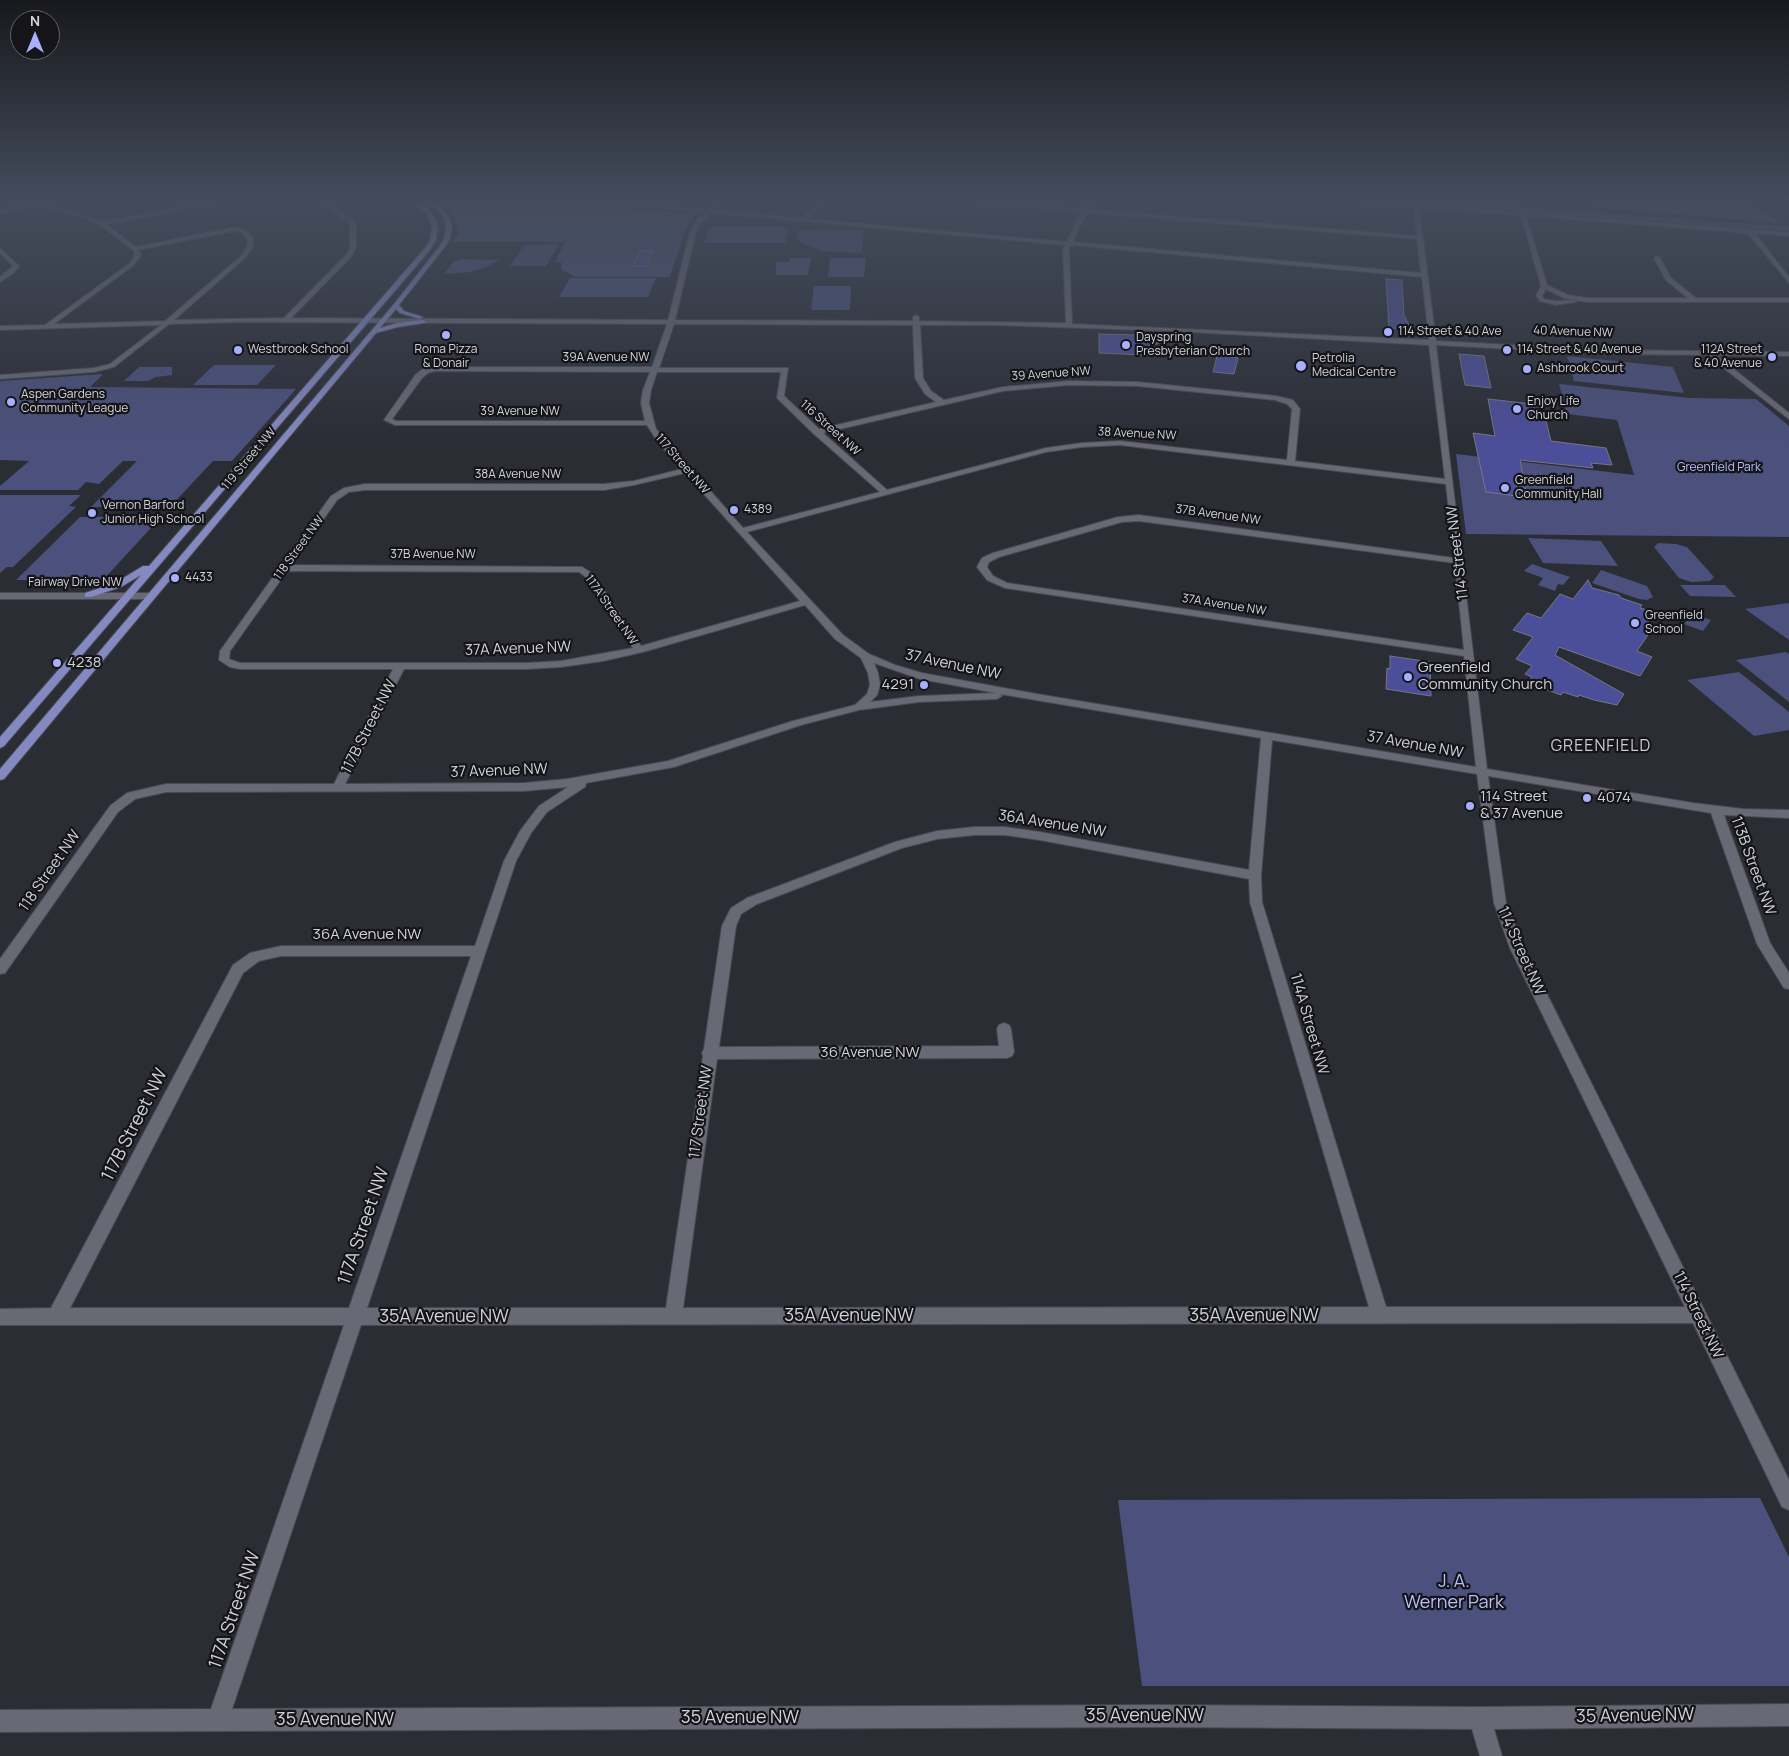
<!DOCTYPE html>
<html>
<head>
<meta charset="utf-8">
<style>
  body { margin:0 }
  #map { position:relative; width:1789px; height:1756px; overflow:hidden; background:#2b2d35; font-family:Manrope,sans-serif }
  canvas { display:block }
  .north { position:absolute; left:10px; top:10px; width:50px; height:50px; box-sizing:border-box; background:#151519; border:1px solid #616166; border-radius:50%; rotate:0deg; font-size:14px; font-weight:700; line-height:20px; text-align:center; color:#d2d3d9 }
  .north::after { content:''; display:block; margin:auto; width:18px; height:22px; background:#a8b0fc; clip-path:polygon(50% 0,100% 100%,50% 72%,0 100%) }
</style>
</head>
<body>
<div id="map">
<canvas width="1789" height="1756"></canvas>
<div class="north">N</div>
</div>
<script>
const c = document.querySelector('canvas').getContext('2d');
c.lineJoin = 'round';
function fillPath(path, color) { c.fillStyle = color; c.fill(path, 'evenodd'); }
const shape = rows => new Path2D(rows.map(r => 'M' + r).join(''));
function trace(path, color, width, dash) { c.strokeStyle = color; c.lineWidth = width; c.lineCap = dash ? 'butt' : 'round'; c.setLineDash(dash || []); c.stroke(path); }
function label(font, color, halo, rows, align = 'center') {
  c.font = font + ' Manrope,sans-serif'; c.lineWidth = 4.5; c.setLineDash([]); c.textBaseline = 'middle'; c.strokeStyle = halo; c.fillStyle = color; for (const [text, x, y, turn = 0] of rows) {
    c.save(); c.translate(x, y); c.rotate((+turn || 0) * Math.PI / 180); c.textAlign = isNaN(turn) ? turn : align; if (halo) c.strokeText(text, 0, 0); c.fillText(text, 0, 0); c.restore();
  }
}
const green = shape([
  [436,200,540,200,550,204,570,200,592,206,696,214,686,227,670,277,575,277,561,269,562,263,555,262,565,242,452,242,459,232,455,219,449,210],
  [1424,200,1789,227,1789,232,1428,205,1422,203],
  [1590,200,1739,200,1782,223,1601,208],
  [710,227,788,227,785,243,704,243],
  [798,230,864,230,862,253,825,251,810,247,800,242,796,236],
  [559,244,546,266,510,266,524,245],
  [790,258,811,258,808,275,776,275,776,262,789,262],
  [830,258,866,258,864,277,828,277],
  [461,259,500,260,486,267,471,272,444,274,454,261],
  [570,278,656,278,648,297,559,297],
  [814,286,851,286,850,310,811,310],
  [1567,356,1673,367,1684,393,1574,381],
  [214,365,276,365,257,385,193,385],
  [139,367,172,367,172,375,156,377,148,381,124,381],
  [103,374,90,387,296,389,232,461,213,461,170,507,91,507,137,461,123,461,99,484,86,482,78,490,0,490,0,486,29,461,0,460,0,381],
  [1559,384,1690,398,1756,399,1789,426,1789,537,1466,534,1456,454,1634,475,1617,420,1567,414],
  [0,495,81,495,69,506,76,507,13,567,7,567,0,573],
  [80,517,161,517,103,580,16,580],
  [1528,538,1601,541,1618,566,1543,563],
  [1658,543,1676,544,1687,547,1714,577,1710,581,1691,582,1679,578,1654,547],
  [1532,564,1570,577,1563,585,1558,584,1555,591,1538,585,1543,578,1524,571],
  [1601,570,1647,586,1653,597,1647,600,1639,599,1592,583],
  [1680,585,1725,585,1736,597,1690,596],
  [1789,603,1789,640,1745,609],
  [1692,614,1711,620,1703,631,1684,624],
  [1786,652,1789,654,1789,702,1736,660],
  [1739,672,1789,712,1789,730,1754,736,1687,680],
  [1760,1498,1789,1557,1789,1686,1142,1686,1118,1500]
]);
const building = shape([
  [640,251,653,251,646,266,633,266,640,251],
  [1386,279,1402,280,1404,315,1411,329,1389,328,1386,279],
  [1099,334,1139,335,1159,343,1148,347,1164,354,1164,356,1099,353,1099,334],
  [1459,354,1484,356,1491,388,1465,385,1459,354],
  [1217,356,1238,358,1234,374,1213,372,1217,356],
  [1488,399,1542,405,1551,441,1606,448,1612,465,1591,463,1593,468,1520,460,1526,492,1523,492,1524,497,1486,492,1473,433,1495,436,1488,399],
  [1588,580,1592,588,1619,595,1621,598,1642,605,1640,608,1654,612,1647,624,1654,626,1637,651,1652,657,1640,676,1559,647,1555,655,1624,694,1617,705,1594,700,1579,695,1578,697,1563,692,1561,695,1539,687,1542,683,1530,679,1532,677,1525,674,1532,666,1516,659,1533,637,1513,630,1527,613,1541,618,1560,594,1573,599,1588,580],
  [1390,656,1430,662,1431,696,1386,689,1387,668,1390,669,1390,656]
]);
const minor = shape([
  [27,200,39,201,103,222,216,200,228,200,107,225,136,247,234,227,246,230,253,239,253,247,244,259,174,320,284,318,346,255,350,248,350,226,348,221,315,200,322,200,352,219,356,226,356,248,351,257,291,318,668,320,690,232,697,220,705,213,576,200,599,200,708,210,719,200,725,200,714,210,802,218,821,200,827,200,808,219,1067,242,1081,212,948,200,973,200,1082,209,1086,200,1092,200,1087,209,1417,236,1413,207,1333,200,1412,204,1410,200,1416,200,1418,205,1789,232,1789,236,1755,233,1789,277,1789,283,1748,233,1526,216,1547,285,1568,295,1587,298,1688,298,1666,280,1654,258,1657,256,1660,258,1671,278,1696,298,1789,298,1789,302,1587,302,1564,298,1546,289,1542,296,1544,299,1555,301,1573,300,1576,302,1555,305,1540,301,1536,296,1541,286,1521,215,1419,208,1436,341,1609,350,1789,352,1789,356,1716,355,1789,413,1789,419,1707,355,1609,354,1436,345,1487,769,1693,803,1743,809,1789,810,1789,818,1724,815,1770,943,1789,973,1789,989,1784,988,1757,944,1711,813,1488,776,1506,903,1524,948,1789,1480,1789,1510,1782,1507,1693,1323,361,1325,232,1709,1157,1705,1480,1707,1789,1704,1789,1726,1494,1729,1502,1756,1480,1756,1472,1729,1157,1727,0,1732,0,1710,211,1709,344,1325,0,1325,0,1309,51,1308,233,965,250,953,281,946,475,946,504,861,520,831,539,806,568,787,524,791,166,792,135,799,118,812,5,973,0,974,0,959,110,806,127,793,166,784,334,784,393,669,240,669,230,667,219,660,220,651,331,496,344,488,365,484,604,484,634,481,682,469,657,441,647,425,395,425,384,420,416,374,423,369,435,367,652,367,667,324,241,322,169,324,114,367,94,372,0,379,0,375,94,368,110,364,161,325,0,330,0,326,45,325,130,263,135,255,133,250,100,225,84,218,37,204,0,214,0,210,31,202,27,200],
  [711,213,1065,245,1063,250,1066,323,919,321,919,317,916,315,913,317,913,321,675,320,696,232,701,222,711,213],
  [1086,213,1417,239,1421,273,1073,242,1086,213],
  [234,231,242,232,248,240,247,247,240,257,165,321,54,324,134,265,141,255,138,250,234,231],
  [1071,245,1422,277,1429,340,1072,324,1069,250,1071,245],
  [674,324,913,325,915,378,925,394,936,402,819,429,784,396,788,368,659,368,674,324],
  [920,325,996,325,1172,331,1429,345,1445,479,1295,461,1300,409,1293,400,1276,396,1138,382,1069,381,1003,387,944,400,931,391,923,378,920,325],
  [435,371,650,372,643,390,641,403,645,421,396,421,392,419,422,378,428,373,435,371],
  [657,372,781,372,777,398,814,434,880,492,743,528,656,429,649,403,651,390,657,372],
  [1069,385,1138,386,1275,400,1287,404,1292,409,1287,460,1120,441,1082,443,1046,448,887,490,823,433,1003,391,1069,385],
  [1120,445,1446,484,1454,558,1139,515,1118,517,993,553,982,558,977,567,987,580,1005,588,1464,656,1476,767,1037,694,922,673,895,665,869,654,843,635,747,532,1046,452,1082,447,1120,445],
  [685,473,800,601,641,646,593,574,582,567,291,565,337,500,349,492,365,490,604,490,634,485,685,473],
  [1139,521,1455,563,1464,650,1007,583,993,576,987,567,989,562,999,557,1122,522,1139,521],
  [287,571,579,572,587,578,633,648,561,661,527,663,240,663,229,659,230,651,287,571],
  [805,605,835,639,861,658,868,673,870,685,867,694,855,705,793,721,668,761,567,779,524,783,345,784,404,669,527,669,561,667,603,661,643,652,805,605],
  [874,663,920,679,996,693,919,696,870,702,877,695,880,685,878,673,874,663],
  [1000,694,1261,738,1249,870,1040,832,1005,827,974,827,937,831,895,842,747,898,731,908,722,926,704,1049,702,1053,703,1056,666,1308,367,1308,516,861,531,833,547,812,585,787,586,783,674,767,801,725,859,710,919,702,997,699,1002,696,1000,694],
  [1272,740,1477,774,1494,903,1510,948,1685,1307,1386,1307,1262,902,1261,876,1272,740],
  [974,835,1005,835,1040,840,1249,879,1250,902,1369,1307,683,1308,717,1059,1007,1058,1012,1056,1014,1052,1011,1029,1009,1025,1004,1023,999,1025,997,1029,999,1046,719,1047,736,926,741,914,757,904,902,848,937,839,974,835],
  [281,956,471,956,349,1308,70,1308,243,973,259,961,281,956],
  [0,248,19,266,14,273,0,282,0,277,13,266,0,253,0,248],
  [0,593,150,593,155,596,150,599,0,599,0,593]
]);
const major = shape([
  [410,200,417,200,430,211,436,220,438,228,436,240,430,250,4,746,0,748,0,737,141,575,121,587,91,597,85,597,85,593,115,583,143,566,149,566,425,248,430,240,432,228,430,220,426,213,410,200],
  [425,200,432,200,443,209,450,219,452,227,450,239,444,248,399,305,404,311,423,317,420,319,400,313,396,309,380,328,397,323,423,320,426,322,425,323,398,327,376,333,4,779,0,780,0,769,394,304,439,247,444,239,446,227,444,219,439,211,425,200]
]);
const markers = [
  [1388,332,5,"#a8b0fc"],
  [446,335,5,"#a8b0fc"],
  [1126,345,5,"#a8b0fc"],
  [238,350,5,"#a8b0fc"],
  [1507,350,5,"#a8b0fc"],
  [1772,357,5,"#a8b0fc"],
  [1301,366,6,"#a8b0fc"],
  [1527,369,5,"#a8b0fc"],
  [11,402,5,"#a8b0fc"],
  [1517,409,5,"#a8b0fc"],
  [1505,488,5,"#a8b0fc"],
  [734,510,5,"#a8b0fc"],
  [92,513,5,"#a8b0fc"],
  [175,578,5,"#a8b0fc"],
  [1635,623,5,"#a8b0fc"],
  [57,663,5,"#a8b0fc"],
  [1408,677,5,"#a8b0fc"],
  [924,685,5,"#a8b0fc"],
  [1587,798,5,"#a8b0fc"],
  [1470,806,5,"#a8b0fc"]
];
const farPoinames = [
  ["114 Street & 40 Ave",1398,332],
  ["Dayspring",1136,338],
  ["Presbyterian Church",1136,352],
  ["Westbrook School",248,350],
  ["Roma Pizza",446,350,"center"],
  ["& Donair",446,364,"center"],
  ["114 Street & 40 Avenue",1517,350],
  ["112A Street",1762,350,"right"],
  ["& 40 Avenue",1762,364,"right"],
  ["Petrolia",1312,359],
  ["Medical Centre",1312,373],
  ["Ashbrook Court",1537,369],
  ["Aspen Gardens",21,395],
  ["Community League",21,409],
  ["Enjoy Life",1527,402],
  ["Church",1527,416],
  ["Greenfield",1515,481],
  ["Community Hall",1515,495],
  ["Vernon Barford",102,506],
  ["Junior High School",102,520],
  ["4389",744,510],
  ["4433",185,578],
  ["Greenfield",1645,616],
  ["School",1645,630]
];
const farStreetnames = [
  ["40 Avenue NW",1573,332,2],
  ["39A Avenue NW",606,358],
  ["39 Avenue NW",1051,374,-4],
  ["39 Avenue NW",520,412],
  ["116 Street NW",830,428,42],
  ["38 Avenue NW",1137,434,3],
  ["119 Street NW",249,459,-50],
  ["117 Street NW",682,464,49],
  ["38A Avenue NW",518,475],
  ["37B Avenue NW",1218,515,8],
  ["118 Street NW",299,548,-54],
  ["37B Avenue NW",433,555],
  ["Fairway Drive NW",75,583],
  ["37A Avenue NW",1224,605,9],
  ["117A Street NW",611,610,55]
];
const farParknames = [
  ["Greenfield Park",1719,468]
];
const streetNames = [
  ["114 Street NW",1458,553,-97],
  ["37A Avenue NW",518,649,-2],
  ["37 Avenue NW",953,665,12],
  ["117B Street NW",369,727,-63],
  ["37 Avenue NW",1415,745,10],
  ["37 Avenue NW",499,771,-2],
  ["36A Avenue NW",1052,824,9],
  ["113B Street NW",1753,866,70],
  ["118 Street NW",50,871,-55],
  ["36A Avenue NW",367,935],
  ["114 Street NW",1521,951,66],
  ["114A Street NW",1309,1024,74],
  ["36 Avenue NW",870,1053],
  ["117 Street NW",701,1112,-82],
  ["114 Street NW",1698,1315,64]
];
const poiNames = [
  ["4238",67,663],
  ["Greenfield",1418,668],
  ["Community Church",1418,685],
  ["4291",914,685,"right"],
  ["114 Street",1480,797],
  ["& 37 Avenue",1480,814],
  ["4074",1597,798]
];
const neighbourhoodNames = [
  ["GREENFIELD",1601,747]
];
const nearStreetnames = [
  ["117B Street NW",135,1125,-63],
  ["117A Street NW",364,1226,-71],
  ["35A Avenue NW",849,1316],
  ["35A Avenue NW",1254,1316],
  ["35A Avenue NW",444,1317],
  ["117A Street NW",235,1610,-71],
  ["35 Avenue NW",1145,1716],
  ["35 Avenue NW",1635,1716,-1],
  ["35 Avenue NW",740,1718],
  ["35 Avenue NW",335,1720]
];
const nearParknames = [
  ["J. A.",1454,1582],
  ["Werner Park",1454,1603]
];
fillPath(green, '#4b507c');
fillPath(building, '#4b4e98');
trace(building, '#767882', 1);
trace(minor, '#494a52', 2);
trace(major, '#494a52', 2);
fillPath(minor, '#686974');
fillPath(major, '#8489c2');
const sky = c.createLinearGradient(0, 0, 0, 446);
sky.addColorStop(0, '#18191d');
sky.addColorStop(0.45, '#444c5c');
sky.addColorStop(1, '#444c5c00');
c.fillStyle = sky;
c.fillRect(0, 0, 1789, 446);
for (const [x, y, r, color] of markers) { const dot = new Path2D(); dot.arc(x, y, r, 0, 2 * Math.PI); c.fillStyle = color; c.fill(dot); trace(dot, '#151519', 2); }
label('12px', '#d2d3d9', '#151519', farPoinames, 'left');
label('12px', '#d2d3d9', '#151519', farStreetnames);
label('12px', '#b7bffe', '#151519', farParknames);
label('15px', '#d2d3d9', '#151519', streetNames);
label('15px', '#d2d3d9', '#151519', poiNames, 'left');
c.letterSpacing = '1px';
label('16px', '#c9cad6', '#151519', neighbourhoodNames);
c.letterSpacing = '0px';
label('18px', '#d2d3d9', '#151519', nearStreetnames);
label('18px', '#b7bffe', '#151519', nearParknames);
</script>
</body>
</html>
